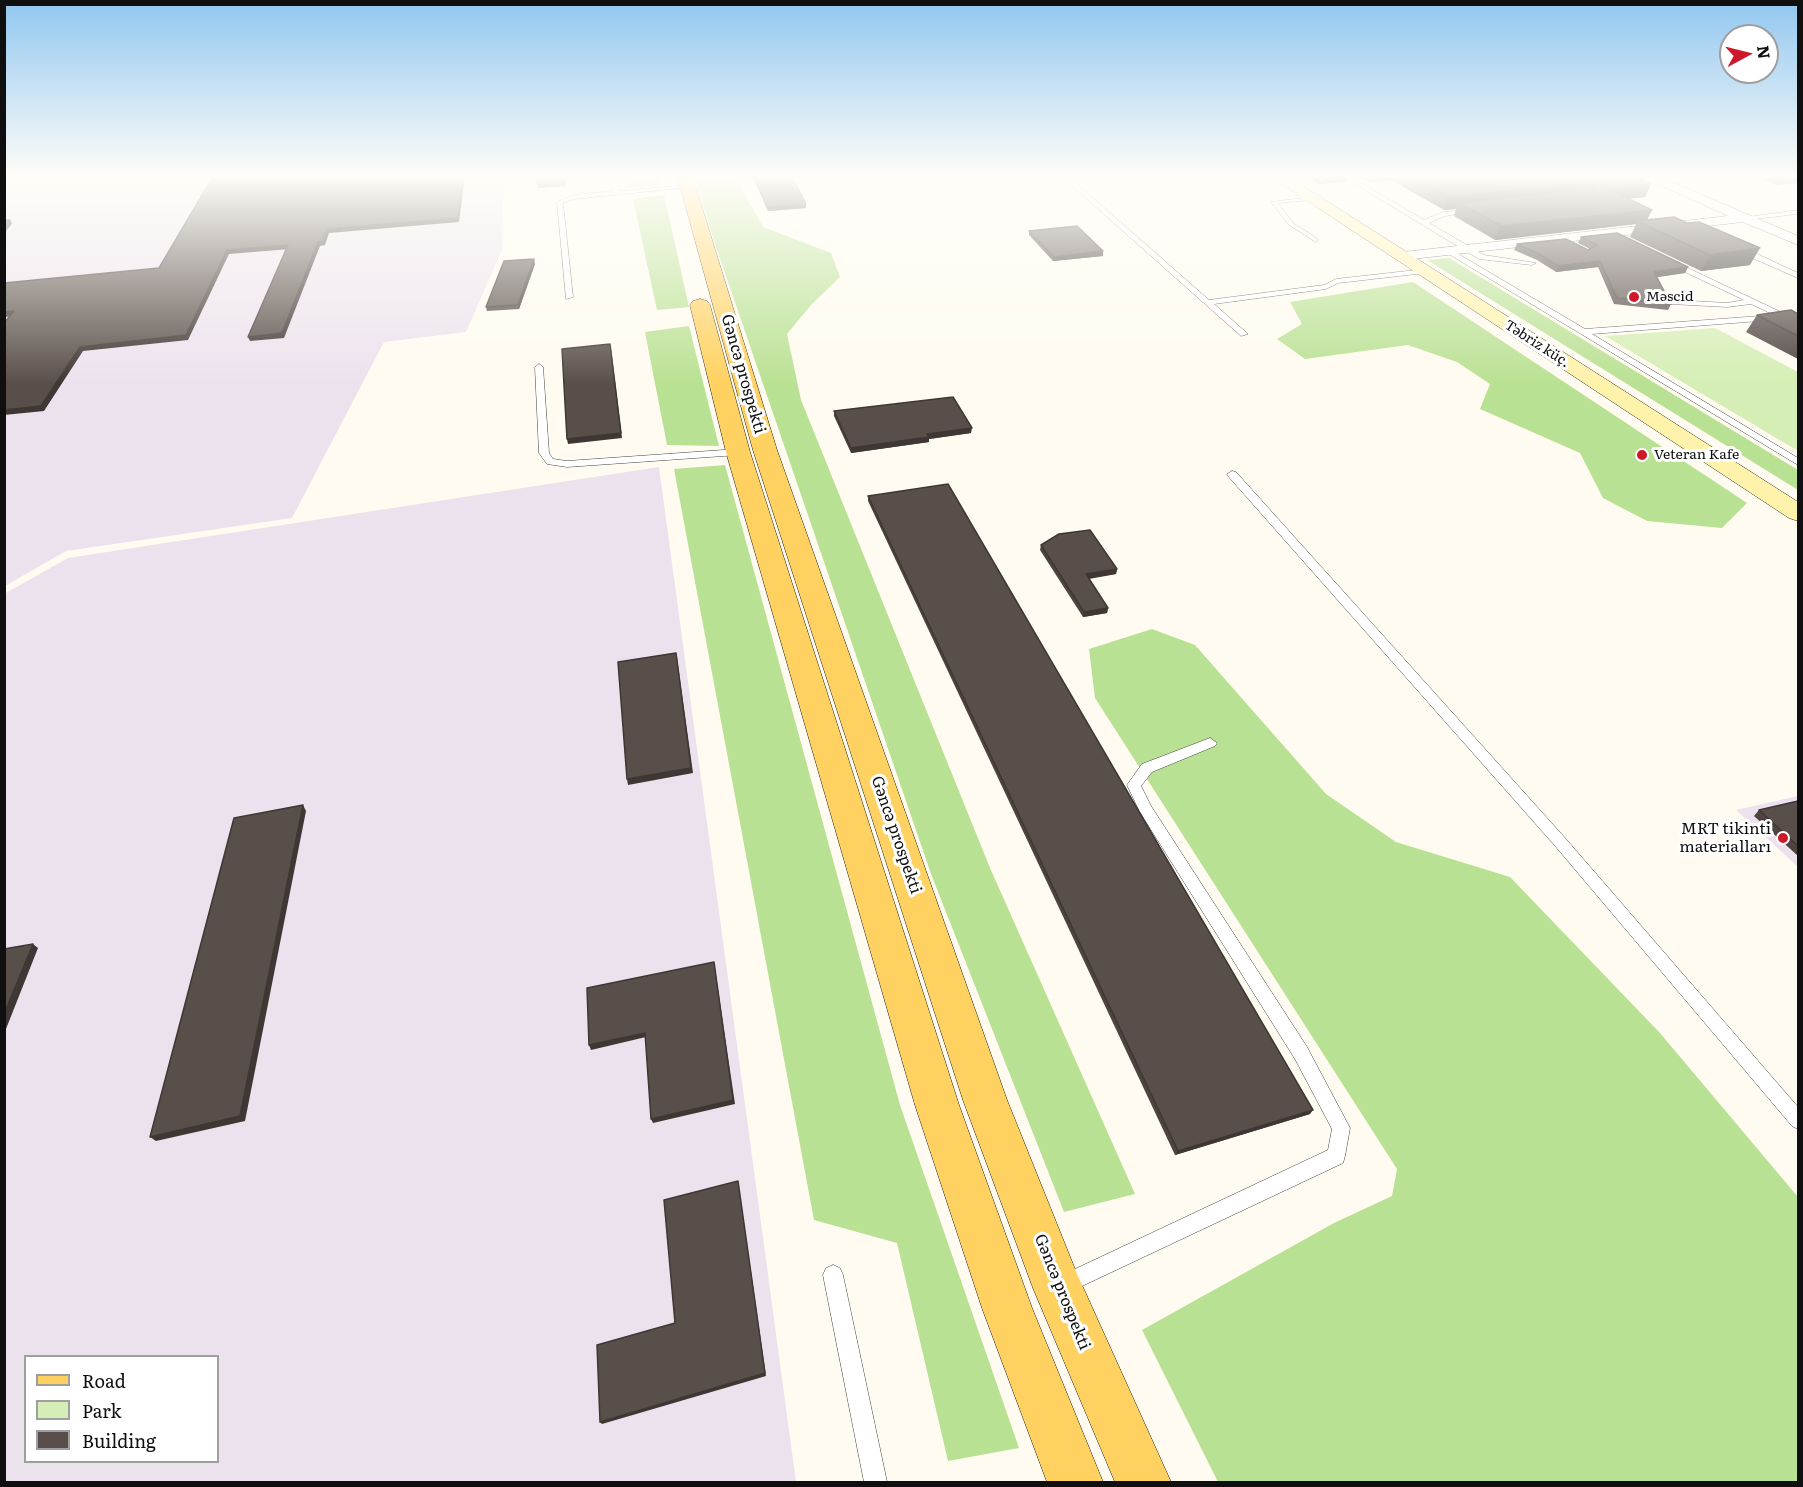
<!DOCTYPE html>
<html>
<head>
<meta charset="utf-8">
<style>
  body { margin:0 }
  #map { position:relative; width:1803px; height:1487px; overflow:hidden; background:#fffbf0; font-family:Literata,serif }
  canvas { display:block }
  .frame { position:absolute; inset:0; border:6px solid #0f0f0f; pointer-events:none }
  .legend { position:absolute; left:24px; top:1355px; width:195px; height:108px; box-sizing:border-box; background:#fff; border:2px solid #9f9f9f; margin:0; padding:8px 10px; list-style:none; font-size:18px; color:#0f0f0f }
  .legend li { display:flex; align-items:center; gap:12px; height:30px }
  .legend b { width:30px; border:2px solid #9f9f9f }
  .north { position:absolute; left:1719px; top:24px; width:60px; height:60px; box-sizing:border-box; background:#fff; border:2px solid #9f9f9f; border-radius:50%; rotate:83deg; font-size:16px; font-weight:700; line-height:24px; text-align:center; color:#0f0f0f }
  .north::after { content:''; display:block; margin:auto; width:21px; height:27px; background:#ce1829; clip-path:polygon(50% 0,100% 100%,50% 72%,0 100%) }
</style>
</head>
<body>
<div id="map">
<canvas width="1803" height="1487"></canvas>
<div class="frame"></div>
<ul class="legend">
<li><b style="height:8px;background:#ffd160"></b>Road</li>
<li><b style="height:16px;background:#d5eeb5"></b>Park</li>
<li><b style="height:16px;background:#594f4a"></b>Building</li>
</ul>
<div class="north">N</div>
</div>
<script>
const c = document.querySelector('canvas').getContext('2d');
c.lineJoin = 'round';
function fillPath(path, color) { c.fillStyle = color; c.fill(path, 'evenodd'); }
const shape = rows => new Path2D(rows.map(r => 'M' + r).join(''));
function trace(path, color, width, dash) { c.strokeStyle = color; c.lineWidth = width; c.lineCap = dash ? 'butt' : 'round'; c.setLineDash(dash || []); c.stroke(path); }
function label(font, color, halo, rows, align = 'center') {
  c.font = font + ' Literata,serif'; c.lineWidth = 6; c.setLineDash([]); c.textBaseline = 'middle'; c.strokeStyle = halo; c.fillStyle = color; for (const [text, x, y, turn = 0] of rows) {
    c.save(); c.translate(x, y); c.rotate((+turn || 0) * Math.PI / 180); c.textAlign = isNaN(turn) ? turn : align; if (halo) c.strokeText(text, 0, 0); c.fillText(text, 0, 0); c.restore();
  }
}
const industrial = shape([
  [5,175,504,175,502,250,466,332,384,342,292,518,66,551,5,586],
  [659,467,796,1482,5,1482,4,594,68,558],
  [26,1356,218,1356,218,1462,26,1462],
  [1798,796,1798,867,1736,810]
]);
const green = shape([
  [1715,328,1798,372,1798,451,1605,336]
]);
const forest = shape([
  [624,175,658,175,660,185,626,188],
  [694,175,734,175,763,227,831,253,840,277,811,305,787,334,801,400,990,868,1135,1194,1064,1212,931,874,714,241],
  [664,195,689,307,657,310,633,199],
  [1449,258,1798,470,1798,490,1427,260],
  [1413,282,1747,503,1722,528,1647,521,1603,498,1580,453,1480,409,1490,384,1457,362,1408,345,1305,359,1277,339,1302,324,1290,302],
  [689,326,719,446,667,445,645,332],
  [725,465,900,1105,1019,1448,948,1461,897,1243,814,1220,674,469],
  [1152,629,1195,645,1326,794,1396,842,1510,877,1660,1033,1798,1197,1798,1482,1218,1482,1142,1330,1334,1223,1392,1196,1397,1169,1095,698,1089,649]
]);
const lane = shape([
  [609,175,615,175,620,191,688,185,691,187,574,199,563,203,573,297,566,299,557,202,573,195,613,191,609,175],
  [1060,175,1067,175,1209,300,1324,285,1336,279,1425,269,1429,271,1425,273,1338,283,1326,289,1214,304,1248,334,1241,336,1060,175],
  [1340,175,1348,175,1424,220,1443,212,1476,209,1476,211,1445,216,1429,223,1484,255,1536,263,1532,265,1479,259,1340,175],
  [1312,197,1310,200,1278,203,1293,223,1318,239,1316,242,1289,225,1271,202,1312,197],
  [1798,210,1798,214,1744,220,1741,218,1798,210],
  [1736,247,1742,247,1798,273,1798,278,1736,251,1736,247],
  [1450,249,1585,329,1774,315,1751,304,1727,307,1671,304,1670,302,1674,300,1727,303,1744,300,1668,264,1667,262,1671,260,1785,314,1798,313,1798,317,1785,319,1592,334,1798,458,1798,465,1447,253,1446,251,1450,249],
  [539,364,543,367,549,453,553,459,567,461,738,449,743,452,738,455,567,467,547,464,539,453,535,367,539,364],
  [1232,471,1236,472,1566,839,1798,1107,1798,1129,1792,1126,1556,847,1228,476,1227,474,1232,471],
  [1210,738,1217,743,1215,746,1152,772,1141,786,1151,806,1307,1047,1350,1128,1345,1156,1343,1163,1063,1295,1056,1292,1053,1285,1056,1278,1328,1150,1332,1129,1295,1059,1140,812,1127,785,1142,764,1210,738],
  [833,1265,840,1268,843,1275,887,1482,864,1482,823,1275,826,1268,833,1265]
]);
const street = shape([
  [1638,175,1656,175,1798,236,1798,245,1743,222,1403,260,1396,256,1403,252,1728,216,1638,175]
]);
const secondary = shape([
  [1268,175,1286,175,1798,502,1798,521,1789,518,1268,175]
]);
const primary = shape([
  [677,175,692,175,777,450,1007,1100,1077,1274,1171,1482,1115,1482,1033,1288,963,1100,753,450,677,175],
  [700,299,707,301,710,305,750,452,959,1105,1032,1308,1103,1482,1047,1482,982,1308,915,1105,726,452,690,305,693,301,700,299]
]);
const wall = shape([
  [752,175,791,175,806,204,806,208,768,211],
  [1305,175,1347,175,1346,181,1319,184],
  [1355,175,1632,175,1651,184,1645,197,1628,199,1652,210,1647,220,1750,265,1701,271,1630,237,1636,224,1495,240,1454,216,1456,209,1444,210,1391,180,1371,182],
  [1751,175,1798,175,1776,185],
  [1029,231,1103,256,1053,261,1029,235],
  [1581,237,1688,267,1685,273,1657,277,1671,304,1668,310,1614,304,1598,267,1556,272,1537,260,1514,250,1517,244,1588,250,1590,249,1578,243],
  [535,264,519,309,487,311,486,307],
  [1798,314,1798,359,1746,332,1757,315],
  [834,411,971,433,929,439,929,442,851,453,834,416],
  [868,496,1310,1114,1175,1155,868,501],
  [1041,545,1117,569,1116,574,1089,579,1108,608,1107,613,1083,617,1040,550],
  [1798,801,1798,856,1754,816,1759,810]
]);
const shadedWall = shape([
  [463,175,465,175,459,222,329,233,325,245,320,246,284,338,250,341,248,337,327,229],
  [565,175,566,186,538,188,537,184],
  [1321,175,1347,175,1346,181,1319,184],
  [1373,175,1392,175,1391,180,1371,182],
  [1781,175,1798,175,1798,183,1776,185],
  [1592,182,1586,195,1459,203,1456,209,1444,210,1448,197],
  [1651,184,1645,197,1600,201,1606,188],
  [806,204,806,208,768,211,767,207],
  [1652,210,1645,223,1637,221,1636,224,1495,240,1501,226],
  [10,220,12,224,4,233,4,226],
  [288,245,290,249,229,254,188,340,83,351,44,411,4,415,4,410,80,347,227,250],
  [1760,248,1750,265,1701,271,1710,255],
  [1103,251,1103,256,1053,261,1054,257],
  [534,259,535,264,519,309,518,305],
  [1600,261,1598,267,1556,272,1558,266],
  [1688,267,1685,273,1651,278,1654,272],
  [14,311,16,316,4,317,4,312],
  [611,348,622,438,568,444,567,439],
  [972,428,971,433,929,439,929,442,851,453,851,448,927,434],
  [1117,569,1116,574,1085,579,1086,574],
  [1108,608,1107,613,1083,617,1084,612],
  [677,658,693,773,628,785,627,779],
  [303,805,306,811,245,1121,156,1141,150,1137],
  [33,944,38,948,4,1034,4,1014],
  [714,962,735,1104,653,1123,651,1119],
  [645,1033,646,1037,591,1050,589,1045],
  [1313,1110,1310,1114,1175,1155,1178,1151],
  [738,1181,766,1376,602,1424,600,1422,765,1373]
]);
const building = shape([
  [214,175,463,175,458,218,327,229,323,241,318,242,282,333,248,337,288,245,227,250,186,335,80,347,41,406,4,410,4,323,14,311,4,312,4,283,159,268,214,175],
  [536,175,564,175,565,182,537,184,536,175],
  [753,175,791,175,806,204,767,207,753,175],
  [1409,175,1426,175,1429,177,1436,177,1437,175,1632,175,1651,184,1606,188,1652,210,1501,226,1459,203,1595,188,1597,186,1592,182,1448,197,1409,175],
  [1674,217,1687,223,1699,222,1760,248,1710,255,1637,221,1674,217],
  [4,220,10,220,4,226,4,220],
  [1077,226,1103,251,1054,257,1029,231,1077,226],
  [1617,233,1688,267,1654,272,1671,304,1617,298,1600,261,1558,266,1539,254,1517,244,1566,239,1588,250,1597,245,1581,237,1617,233],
  [534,259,518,305,486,307,504,261,534,259],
  [1791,310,1798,314,1798,336,1757,315,1791,310],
  [610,344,621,433,567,439,562,349,610,344],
  [953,397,972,428,927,434,929,437,851,448,834,411,953,397],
  [948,484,1313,1110,1178,1151,868,496,948,484],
  [1090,530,1117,569,1086,574,1108,608,1084,612,1041,545,1059,534,1090,530],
  [676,653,691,768,627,779,618,662,676,653],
  [1798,801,1798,846,1759,810,1798,801],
  [303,805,240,1116,150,1137,234,818,303,805],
  [33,944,4,1014,4,949,33,944],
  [714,962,733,1100,651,1119,645,1033,589,1045,587,988,714,962],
  [738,1181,765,1373,600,1422,597,1345,675,1323,664,1200,738,1181]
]);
const markers = [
  [1634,297,6,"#ce1829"],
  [1642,455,6,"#ce1829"],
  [1783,838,6,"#ce1829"]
];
const farPoinames = [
  ["Məscid",1646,297],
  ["Veteran Kafe",1654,455]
];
const farStreetnames = [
  ["Təbriz küç.",1537,344,33]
];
const streetNames = [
  ["Gəncə prospekti",743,374,74],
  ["Gəncə prospekti",896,835,71],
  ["Gəncə prospekti",1062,1292,68]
];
const poiNames = [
  ["MRT tikinti",1771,829],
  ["materialları",1771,847]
];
fillPath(industrial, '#ece2ee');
fillPath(green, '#d5eeb5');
fillPath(forest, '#b9e193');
trace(lane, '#424242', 1);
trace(street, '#424242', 1);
trace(secondary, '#313131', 1);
trace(primary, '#202020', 1);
fillPath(lane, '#fff');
fillPath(street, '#fff');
fillPath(secondary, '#fff2ab');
fillPath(primary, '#ffd160');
fillPath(wall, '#4d4440');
fillPath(shadedWall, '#3e3734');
fillPath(building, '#594f4a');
trace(building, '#3e3734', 1.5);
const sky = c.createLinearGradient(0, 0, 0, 384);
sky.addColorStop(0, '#91c7f0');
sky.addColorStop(0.46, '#fffdf8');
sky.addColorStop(1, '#fffdf800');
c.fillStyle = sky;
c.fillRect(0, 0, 1803, 384);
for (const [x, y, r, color] of markers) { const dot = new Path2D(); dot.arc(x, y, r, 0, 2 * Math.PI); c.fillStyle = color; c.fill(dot); trace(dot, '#fff', 2); }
label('14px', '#0f0f0f', '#fff', farPoinames, 'left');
label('14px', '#0f0f0f', '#fff', farStreetnames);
label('16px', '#0f0f0f', '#fff', streetNames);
label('16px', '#0f0f0f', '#fff', poiNames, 'right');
</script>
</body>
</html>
